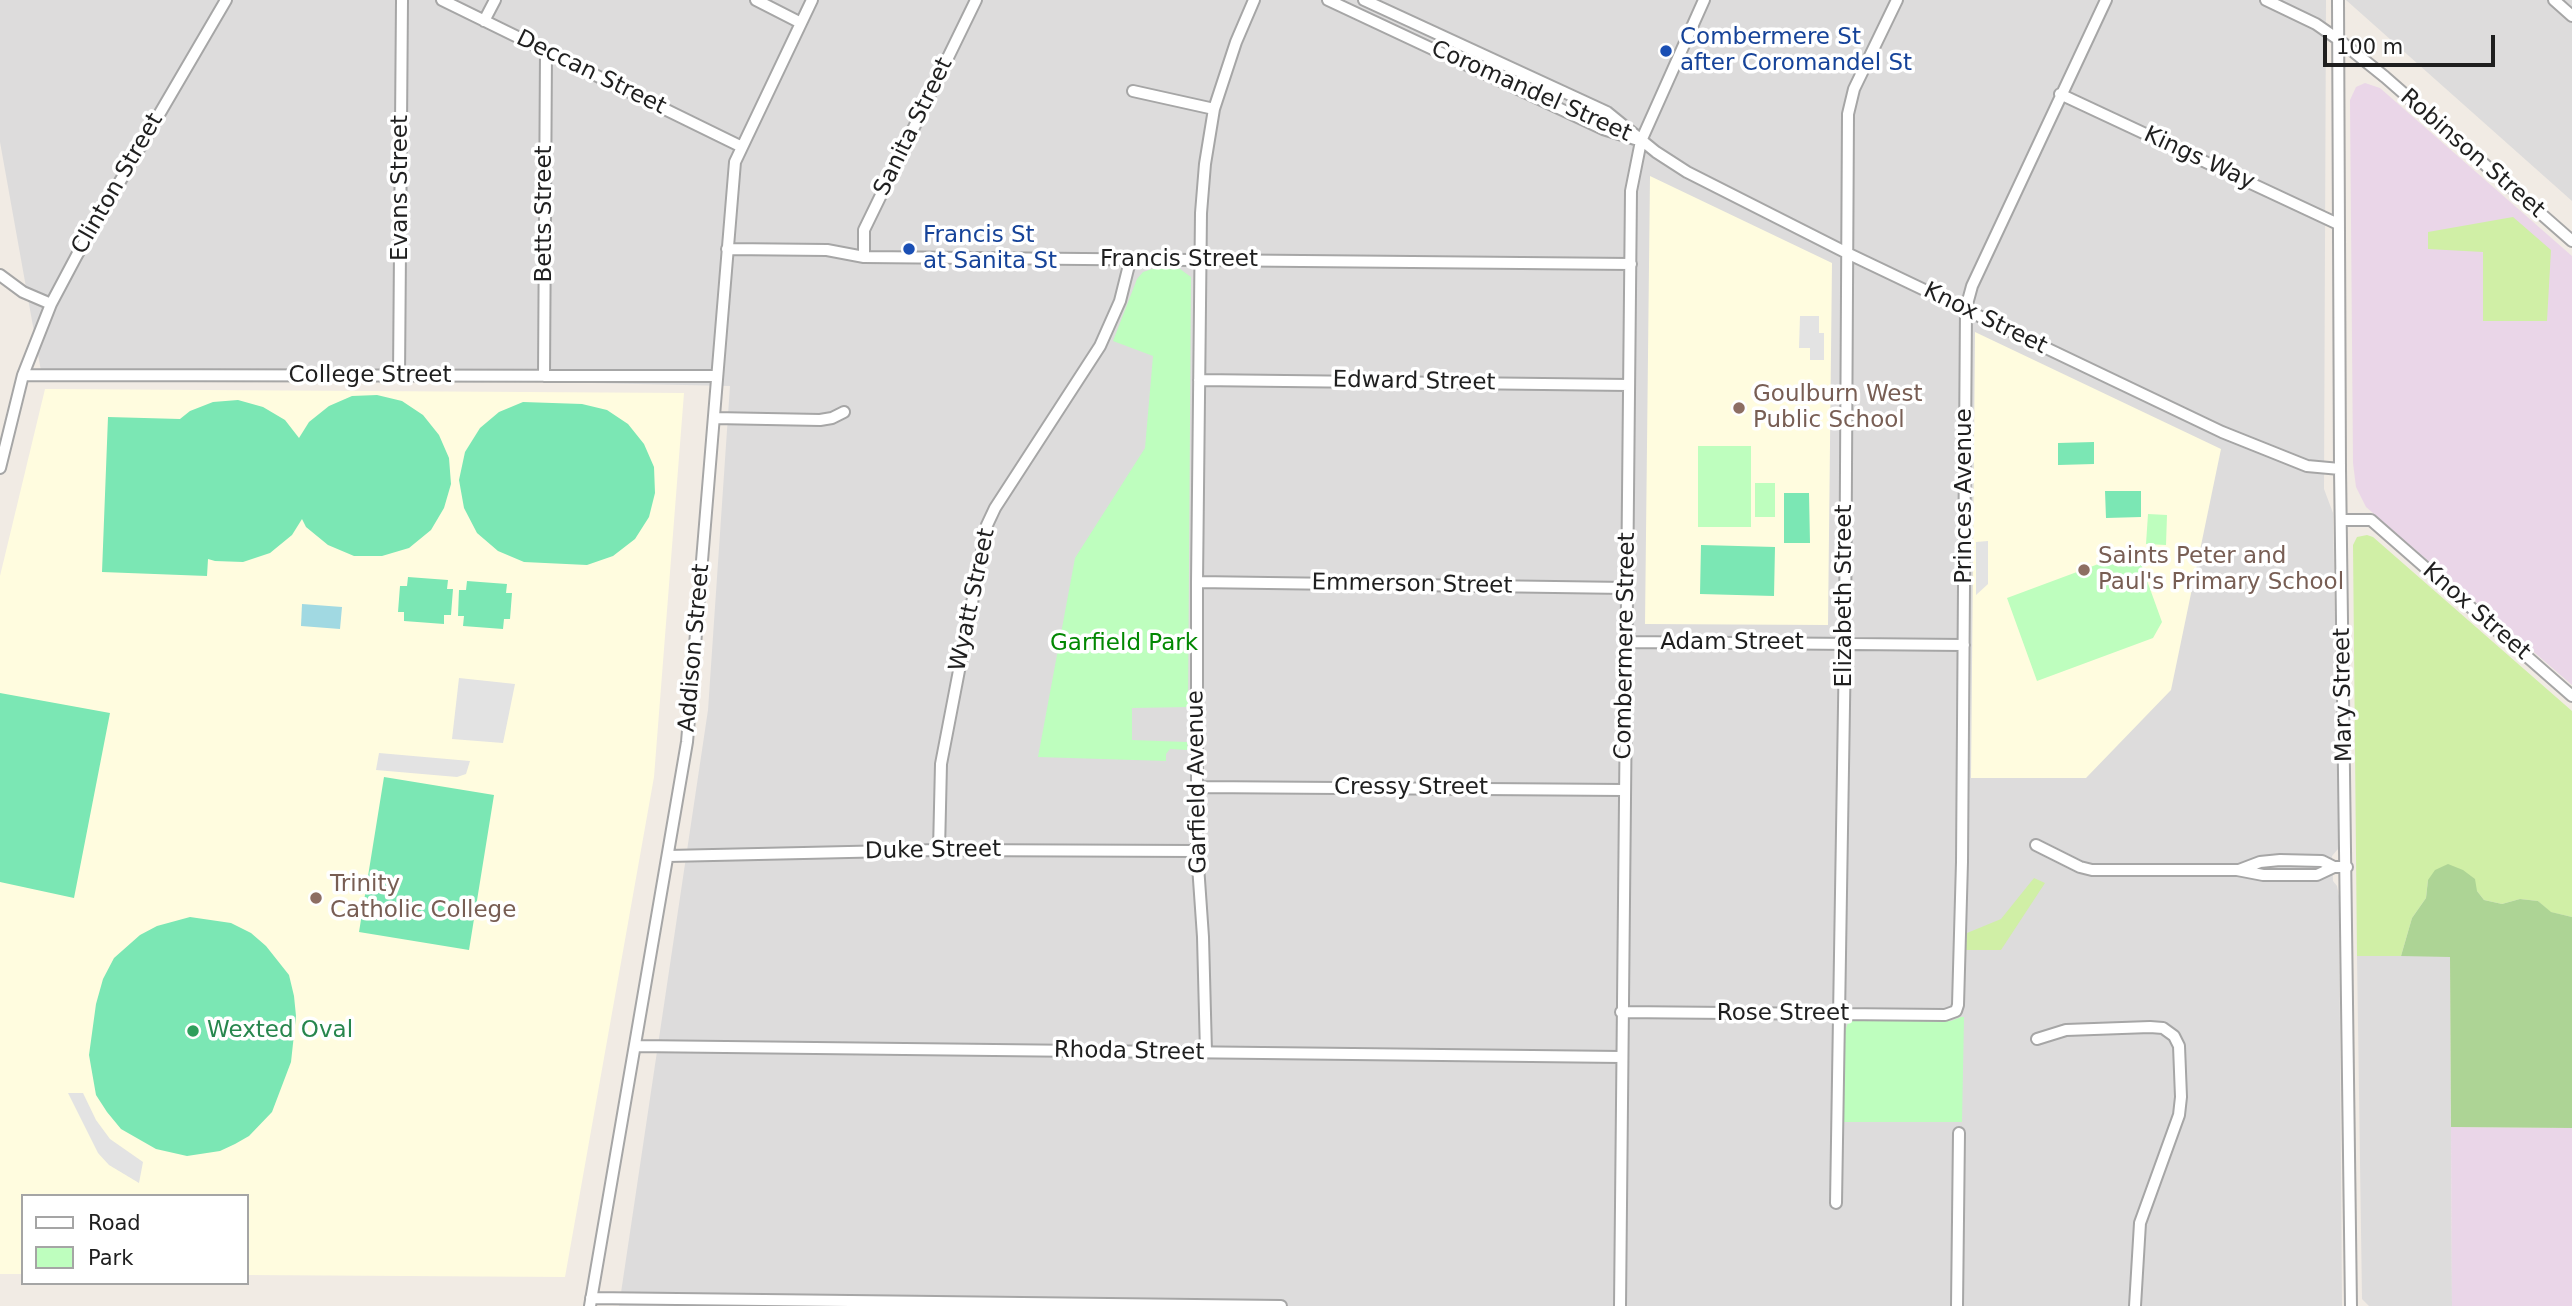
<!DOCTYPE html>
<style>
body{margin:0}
#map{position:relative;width:2572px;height:1306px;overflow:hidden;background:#f1ebe4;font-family:"DejaVu Sans",sans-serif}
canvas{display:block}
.legend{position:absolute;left:21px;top:1194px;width:228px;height:91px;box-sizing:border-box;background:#fff;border:2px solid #a5a5a5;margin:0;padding:9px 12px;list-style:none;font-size:21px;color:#1f1f1f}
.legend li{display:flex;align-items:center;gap:14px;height:35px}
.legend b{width:35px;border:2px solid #a5a5a5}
.scale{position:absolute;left:2323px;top:35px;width:172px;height:32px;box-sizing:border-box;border:4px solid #1f1f1f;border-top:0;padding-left:9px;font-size:21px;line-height:24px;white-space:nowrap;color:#1f1f1f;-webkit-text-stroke:5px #fff;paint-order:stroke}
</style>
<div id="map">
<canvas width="2572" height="1306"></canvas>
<ul class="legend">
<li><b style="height:9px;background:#fff"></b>Road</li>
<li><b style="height:19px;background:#befebe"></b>Park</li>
</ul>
<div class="scale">100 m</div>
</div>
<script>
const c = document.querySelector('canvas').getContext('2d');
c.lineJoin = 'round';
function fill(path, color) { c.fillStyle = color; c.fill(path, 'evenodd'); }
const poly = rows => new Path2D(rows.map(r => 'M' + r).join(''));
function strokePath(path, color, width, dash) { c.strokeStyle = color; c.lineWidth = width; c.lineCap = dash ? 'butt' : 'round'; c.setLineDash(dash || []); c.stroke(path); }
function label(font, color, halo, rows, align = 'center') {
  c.font = font + ' "DejaVu Sans",sans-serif'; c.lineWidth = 7; c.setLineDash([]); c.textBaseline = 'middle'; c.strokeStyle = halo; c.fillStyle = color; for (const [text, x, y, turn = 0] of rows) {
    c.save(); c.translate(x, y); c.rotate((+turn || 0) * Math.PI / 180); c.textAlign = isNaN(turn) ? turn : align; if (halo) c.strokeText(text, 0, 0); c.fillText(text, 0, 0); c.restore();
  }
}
fill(poly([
 [0,0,2326,0,2324,489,2333,513,2339,842,2338,849,2332,856,2333,881,2337,886,2339,896,2342,1306,619,1306,708,710,730,386,41,371,0,142],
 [2346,0,2572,0,2572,201],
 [2357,956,2450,956,2452,1306,2369,1306,2362,1299]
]), '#dddcdc');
fill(poly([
 [2365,83,2380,88,2572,256,2572,685,2366,507,2356,487,2353,463,2350,100,2356,87],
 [2451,1127,2572,1128,2572,1306,2452,1306]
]), '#ead6e8');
fill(poly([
 [1650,176,1832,263,1828,625,1645,624],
 [1975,332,2221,449,2171,690,2086,778,1971,778],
 [45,389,684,393,654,777,565,1277,247,1275,247,1196,23,1196,23,1274,0,1274,0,576]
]), '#fffcdf');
fill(poly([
 [2513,217,2551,250,2547,321,2483,321,2483,252,2428,249,2428,232],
 [2367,535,2373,537,2572,711,2572,917,2550,912,2538,901,2520,899,2502,904,2484,900,2477,891,2428,880,2426,898,2412,918,2401,956,2357,956,2353,545,2357,537],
 [2034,878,2045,883,2001,950,1965,950,1967,933,2001,919]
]), '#d0efa6');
fill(poly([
 [2448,864,2463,870,2475,879,2477,891,2484,900,2502,904,2520,899,2538,901,2551,912,2572,917,2572,1128,2451,1127,2450,957,2401,956,2412,918,2426,898,2428,880,2435,870]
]), '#add495');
fill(poly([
 [1152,269,1180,269,1191,277,1188,707,1132,708,1132,740,1187,742,1188,750,1170,749,1166,754,1166,761,1038,757,1075,558,1145,448,1153,356,1113,341,1137,279,1143,272],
 [1698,446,1751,446,1751,527,1698,527],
 [1755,483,1775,483,1775,517,1755,517],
 [2148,514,2167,515,2166,545,2146,544],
 [2136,550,2162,622,2153,638,2037,681,2007,598],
 [1961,1017,1964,1017,1962,1122,1843,1122,1844,1034,1848,1023,1855,1019,1951,1021]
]), '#befebe');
fill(poly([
 [377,395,402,401,423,415,439,435,449,458,451,484,444,508,431,530,409,548,382,556,354,556,328,545,306,527,302,519,292,535,270,553,243,562,215,561,208,559,207,576,102,572,108,417,180,419,190,411,213,402,238,400,263,407,285,420,299,438,309,422,329,406,352,396],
 [523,402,582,404,607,410,628,424,644,444,654,467,655,493,649,517,635,539,613,556,587,565,524,562,498,551,477,533,464,508,459,480,465,452,480,428,499,412],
 [2094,442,2094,464,2058,465,2058,443],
 [2105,491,2141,491,2141,517,2106,518],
 [1784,493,1809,493,1810,543,1784,543],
 [1701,545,1775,547,1774,596,1700,594],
 [408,577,448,580,447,589,453,589,451,615,444,615,444,624,404,621,404,612,398,612,400,586,407,586],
 [467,581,507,584,506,593,512,593,510,619,504,619,503,629,463,626,464,616,458,616,459,590,466,590],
 [0,693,110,713,74,898,0,882],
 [384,777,494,795,469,950,359,932],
 [190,917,231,923,251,933,266,946,289,975,294,996,296,1016,291,1062,272,1112,249,1136,235,1144,220,1151,187,1156,156,1149,121,1129,107,1112,96,1095,89,1055,96,1004,103,979,114,958,140,935,157,926]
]), '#7be7b4');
fill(poly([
 [1800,316,1819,316,1819,333,1824,333,1824,360,1810,360,1810,348,1799,348],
 [1988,541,1988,584,1976,595,1976,542],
 [459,678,515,684,503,743,452,739],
 [379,753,470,761,466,774,457,777,376,770],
 [68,1093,83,1093,96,1120,110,1139,143,1162,139,1183,109,1165,98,1153]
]), '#e3e3e3');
fill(poly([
 [302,604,342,607,340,629,301,626]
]), '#a1d9e2');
const minor = poly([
 [442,0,740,146],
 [756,0,801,23],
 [1328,0,1603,129,1635,139],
 [1364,0,1607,112,1656,152,1687,172,1847,253,2222,432,2307,466,2340,469],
 [2266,0,2316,24,2339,40,2385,77,2572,241],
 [2338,0,2340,469,2351,1306],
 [2554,0,2572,16],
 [484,21,495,0],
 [1133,91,1214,109],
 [2060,94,2338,224],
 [727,249,827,250,864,257,1631,264],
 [864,257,864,230,976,0],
 [0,275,23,292,51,304],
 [23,375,717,376],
 [399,376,402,0],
 [544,376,546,51],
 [1199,380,1629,385],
 [714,418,820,420,832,418,844,412],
 [0,468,23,375,51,304,77,255,226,0],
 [2342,520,2371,520,2572,696],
 [1197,582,1626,588],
 [1626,642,1964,645],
 [1197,787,1624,790],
 [2036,845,2080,867,2092,870,2237,870,2263,875,2317,875,2334,867,2347,867],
 [939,850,941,764,987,525,995,508,1100,346,1120,301,1130,261],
 [668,856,939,850,1197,851],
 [2239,870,2260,862,2280,860,2322,861,2334,867],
 [1621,1012,1945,1015,1956,1011,1958,1005,1962,862,1966,308,1972,286,2106,0],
 [2037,1039,2066,1030,2150,1027,2163,1028,2174,1036,2179,1046,2181,1097,2179,1115,2140,1223,2135,1306],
 [636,1046,1621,1057],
 [1206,1052,1203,937,1197,851,1197,582,1201,213,1205,164,1214,109,1236,42,1254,0],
 [1836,1203,1845,644,1848,114,1854,89,1897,0],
 [591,1298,1281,1306],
 [590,1306,687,742,735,162,812,0],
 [1620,1306,1631,191,1641,141,1704,0],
 [1957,1306,1959,1133]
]);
strokePath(minor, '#a6a6a6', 14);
strokePath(minor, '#fff', 10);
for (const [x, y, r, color] of [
 [1666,51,7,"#1a4fb4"],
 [909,249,7,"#1a4fb4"],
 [1739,408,7,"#8d6e63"],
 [2084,570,7,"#8d6e63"],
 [316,898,7,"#8d6e63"],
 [193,1031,7,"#2e9e5b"]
]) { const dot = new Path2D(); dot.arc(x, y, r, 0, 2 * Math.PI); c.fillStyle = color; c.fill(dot); strokePath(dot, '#fff', 2.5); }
label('23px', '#164399', '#fff', [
 ["Combermere St",1680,38],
 ["after Coromandel St",1680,64],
 ["Francis St",923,236],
 ["at Sanita St",923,262]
], 'left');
label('23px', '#1f1f1f', '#fff', [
 ["Deccan Street",591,73,26],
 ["Coromandel Street",1531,92,24],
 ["Sanita Street",914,127,-64],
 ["Robinson Street",2472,154,41],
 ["Kings Way",2199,159,25],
 ["Clinton Street",118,184,-60],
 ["Evans Street",401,188,-90],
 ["Betts Street",545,214,-90],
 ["Francis Street",1179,260],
 ["Knox Street",1985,319,26],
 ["College Street",370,376],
 ["Edward Street",1414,382,1],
 ["Princes Avenue",1965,496,-90],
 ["Emmerson Street",1412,585,1],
 ["Elizabeth Street",1845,596,-90],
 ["Wyatt Street",973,600,-78],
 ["Knox Street",2476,612,41],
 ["Adam Street",1732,643],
 ["Combermere Street",1626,646,-89],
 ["Addison Street",695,648,-85],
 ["Mary Street",2344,695,-91],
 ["Garfield Avenue",1198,782,-91],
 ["Cressy Street",1411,788],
 ["Duke Street",933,851,-1],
 ["Rose Street",1783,1014],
 ["Rhoda Street",1129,1052,1]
]);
label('23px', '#785e54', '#fff', [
 ["Goulburn West",1753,395],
 ["Public School",1753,421],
 ["Saints Peter and",2098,557],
 ["Paul's Primary School",2098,583],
 ["Trinity",330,885],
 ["Catholic College",330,911]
], 'left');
label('23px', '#028802', '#fff', [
 ["Garfield Park",1124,644]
]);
label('23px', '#27864d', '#fff', [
 ["Wexted Oval",207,1031]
], 'left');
</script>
